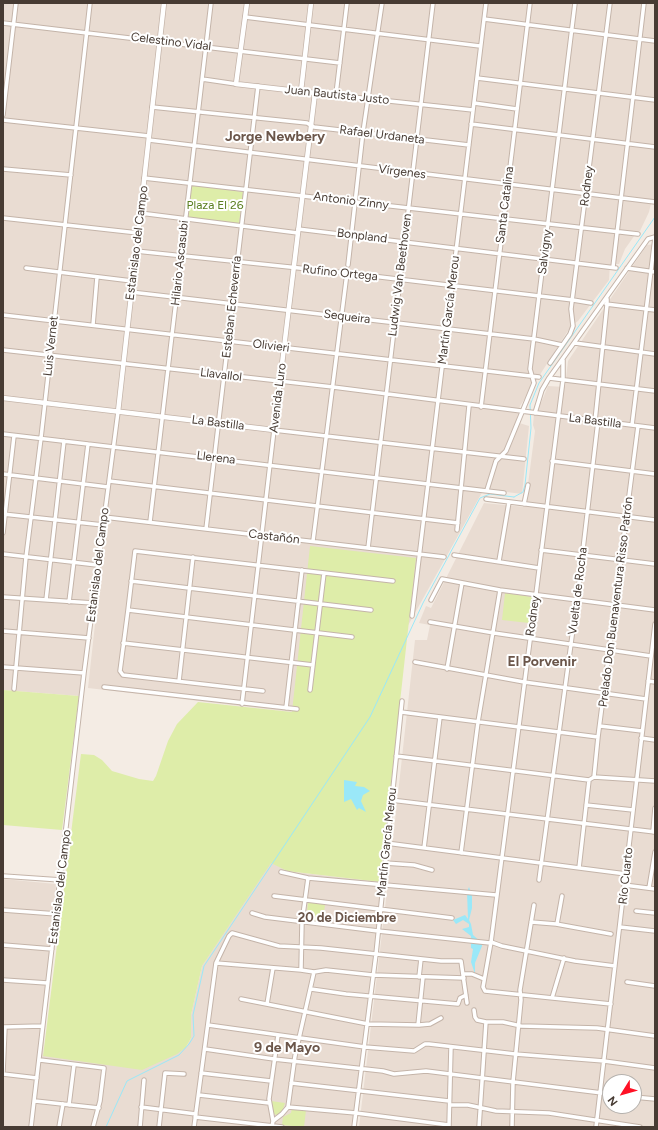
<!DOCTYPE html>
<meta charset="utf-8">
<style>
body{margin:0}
#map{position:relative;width:658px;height:1130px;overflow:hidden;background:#f4ece4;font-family:Figtree,sans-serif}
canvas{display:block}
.frame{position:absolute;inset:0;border:4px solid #473b33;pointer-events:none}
.north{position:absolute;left:602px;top:1074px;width:40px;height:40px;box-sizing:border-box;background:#fff;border:1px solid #b5b1ad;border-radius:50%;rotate:233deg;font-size:11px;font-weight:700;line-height:16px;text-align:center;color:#473b33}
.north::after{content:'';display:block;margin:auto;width:14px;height:18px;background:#ff1125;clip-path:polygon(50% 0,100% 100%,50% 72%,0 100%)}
</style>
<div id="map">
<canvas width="658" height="1130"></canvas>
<div class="frame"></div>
<div class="north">N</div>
</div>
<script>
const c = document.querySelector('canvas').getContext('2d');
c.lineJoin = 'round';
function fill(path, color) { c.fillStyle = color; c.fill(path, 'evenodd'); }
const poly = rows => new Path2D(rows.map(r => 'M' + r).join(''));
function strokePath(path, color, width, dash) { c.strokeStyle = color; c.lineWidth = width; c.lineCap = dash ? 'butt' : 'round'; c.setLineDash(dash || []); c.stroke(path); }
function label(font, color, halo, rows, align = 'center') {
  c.font = font + ' Figtree,sans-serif'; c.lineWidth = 4; c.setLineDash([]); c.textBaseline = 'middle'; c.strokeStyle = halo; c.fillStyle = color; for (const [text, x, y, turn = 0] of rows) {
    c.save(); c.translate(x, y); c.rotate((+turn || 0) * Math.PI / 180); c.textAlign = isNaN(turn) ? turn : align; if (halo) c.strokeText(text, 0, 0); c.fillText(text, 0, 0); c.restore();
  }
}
fill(poly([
 [3,3,161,3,147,172,166,3,655,3,655,199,652,199,649,212,640,231,637,232,625,249,619,264,610,264,609,280,578,321,571,326,520,406,516,422,529,426,522,494,484,489,391,656,292,712,88,688,106,524,79,696,3,690],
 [655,244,655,1127,359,1127,391,857,415,640,427,640,430,625,419,623,426,606,431,608,484,503,525,507,535,431,533,425,535,404,541,403,548,386,565,387,568,361,647,245],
 [610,1082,634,1082,634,1106,610,1106],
 [271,862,287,871,380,882,384,887,355,1127,3,1127,3,879,56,884,43,1056,186,1047,191,1038,191,1015,202,966]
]), '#e9dcd2');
fill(poly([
 [192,185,243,192,239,224,188,218],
 [310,546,416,558,380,882,287,871,271,863,202,966,191,1015,191,1038,186,1047,177,1054,142,1070,43,1056,81,754,94,755,102,760,112,771,139,779,153,781,156,776,168,741,177,724,198,702,292,712],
 [505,593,532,597,529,623,502,620],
 [3,690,79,696,62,830,3,825],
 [308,902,325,904,323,923,306,921],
 [271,1101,285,1103,282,1112,276,1115,273,1113],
 [292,1108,306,1110,304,1127,282,1125,283,1117,291,1113]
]), '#deeda9');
fill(poly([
 [344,780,357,782,355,786,364,787,370,791,363,795,361,801,366,812,359,808,357,810,351,799,344,802],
 [469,887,472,896,472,908,469,920,471,924,473,935,482,943,482,946,475,963,475,974,471,962,473,949,471,948,471,936,462,929,469,927,469,924,463,920,456,924,453,920,465,915,468,919,467,892]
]), '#9ae8f8');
strokePath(poly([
 [514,497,523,492,525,485,531,428,530,405,539,383,655,217],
 [106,1127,127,1081,179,1055,189,1044,194,1036,193,1015,204,966,370,717,423,603,480,498,490,494,514,497]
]), '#9ae8f8', 1);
const minor = poly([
 [245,17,480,46],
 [484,19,655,41],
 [3,23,340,63],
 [477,78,655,100],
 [202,79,236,84],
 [315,93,473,110],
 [336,94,347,3],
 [474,103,517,109],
 [152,107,307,123,314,127,469,145],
 [3,115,16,3],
 [3,120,149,136],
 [471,124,655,147],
 [149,140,655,202],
 [3,169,71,175],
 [144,178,638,234],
 [140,213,298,233],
 [3,218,138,233],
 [298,229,616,268],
 [136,251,347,273,573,300,591,303],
 [348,265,363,132,382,3],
 [613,267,644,3],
 [26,268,132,281],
 [627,268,655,272],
 [131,292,534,339,562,345],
 [606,304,655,310],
 [3,315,539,377],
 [93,325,97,277],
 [575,343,655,354],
 [3,350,333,387,655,428],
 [563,360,563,380,536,594,491,942,483,987,485,991,611,1004],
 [550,363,570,334,573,326,571,309,610,3],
 [549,378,655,391],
 [481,407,530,3],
 [535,413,542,390,549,378,648,239,655,237],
 [595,421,607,305,607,299],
 [632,425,655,238],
 [3,434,504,493],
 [552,461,655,474],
 [3,474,108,487],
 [109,481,458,523],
 [487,490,496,461,506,451,534,383,530,369,575,3],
 [486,499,655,520],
 [524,504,528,485],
 [3,514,103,525],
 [104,517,444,557],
 [150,522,211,3],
 [206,529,258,86],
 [457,530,469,406],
 [3,533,14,436],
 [313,541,347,273],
 [368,548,433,3],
 [541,550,655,564],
 [3,554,97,565],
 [454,555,539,568],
 [499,561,509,502],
 [131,581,371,610],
 [3,597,93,603],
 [46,600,64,441],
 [431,600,442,579,500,590,655,610],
 [69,602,88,444],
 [128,610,120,671,123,675,263,691],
 [412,616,486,3],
 [430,622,494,633,651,656],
 [3,631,89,638],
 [352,637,128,610,135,551,393,581],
 [123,643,313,665],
 [415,662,524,682,646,699],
 [3,667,84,673],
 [447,669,462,583],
 [179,681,193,557],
 [648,681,655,682],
 [104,687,297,709],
 [14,689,26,557,41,438,90,3],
 [310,690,324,573],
 [242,704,274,430,524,459],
 [286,708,302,570],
 [401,712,598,737],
 [600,726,642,731],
 [641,738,655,740],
 [396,756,589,780,594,777,655,781],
 [594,777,598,737,638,426],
 [391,800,655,832],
 [586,805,633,810],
 [653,832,655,808],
 [386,843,626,874],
 [424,848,440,717],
 [461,853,478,722,500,590],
 [385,863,414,865,432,870],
 [579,868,589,780],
 [281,872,308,878,496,895],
 [3,876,61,880],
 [539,880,578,592,598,421],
 [624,885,655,889],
 [649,888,655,852],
 [274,896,452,918],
 [3,910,57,914],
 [636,911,655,913],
 [252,913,265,917,378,931,490,943],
 [531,922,556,924,611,934],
 [557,924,562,896],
 [620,927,655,931],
 [491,942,502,946,575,961,615,966],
 [3,945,52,949],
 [216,963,301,970,314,972,295,1056,288,1107,282,1114,273,1121],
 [301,970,302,922,308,878],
 [314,972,326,970,373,975,464,978],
 [463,974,472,974,484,979],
 [419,977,421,959],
 [3,980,47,983],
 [627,982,655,986],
 [311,989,346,994,458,1004,460,998,466,995],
 [552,998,564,958],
 [241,999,368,1024,419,1025,430,1024,441,1018],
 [267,1004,273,968],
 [474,1010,475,1017,477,1020,486,1022,503,1022,521,1026,597,1028,655,1036],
 [208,1025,365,1047,414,1051,425,1044,429,1044,515,1054,604,1061,655,1068],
 [418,1025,423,977],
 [4,1027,42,1026],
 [205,1049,274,1059,383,1071,394,1074,426,1071,610,1094],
 [40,1060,104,1068,100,1101,93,1127],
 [3,1072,5,1027],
 [201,1073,271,1081],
 [3,1074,37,1078],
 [291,1083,449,1101],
 [199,1095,269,1103],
 [634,1097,655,1099],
 [35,1101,99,1108],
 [69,1105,74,1065],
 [450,1105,468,1105,496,1111,549,1113,640,1127],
 [141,1107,196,1114],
 [288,1107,356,1113,449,1125],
 [195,1117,282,1127],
 [449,1126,451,1047],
 [31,1127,84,673,118,412],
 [59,1127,63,1104],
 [140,1127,144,1080],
 [159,1127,165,1073,184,1074],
 [194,1127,216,963,229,936,232,933,279,946,321,948,441,961,461,961,467,1003],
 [272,1127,273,1121,269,1099,278,1035],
 [354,1127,376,954,402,701],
 [479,1127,486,1022],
 [512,1127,513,1082,521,1000,520,990,534,905],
 [596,1127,655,624]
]);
const tertiary = poly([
 [301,91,311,3],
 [3,398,274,430,315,93,236,84,247,3],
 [118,412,164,3]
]);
strokePath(minor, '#c4b4a9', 5.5);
strokePath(tertiary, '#c4b4a9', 6);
strokePath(minor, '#fff', 3.5);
strokePath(tertiary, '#fff', 4.5);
label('12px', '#473b33', '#fff', [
 ["Celestino Vidal",171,42,7],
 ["Juan Bautista Justo",337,95,6],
 ["Rafael Urdaneta",382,135,7],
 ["Vírgenes",402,172,7],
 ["Rodney",587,186,-83],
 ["Antonio Zinny",351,201,7],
 ["Santa Catalina",505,205,-83],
 ["Bonpland",362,236,7],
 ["Estanislao del Campo",137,243,-83],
 ["Salvigny",545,252,-83],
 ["Hilario Ascasubi",180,263,-84],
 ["Rufino Ortega",340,273,6],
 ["Ludwig Van Beethoven",400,275,-83],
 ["Esteban Echeverría",232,307,-84],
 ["Martín García Merou",449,310,-83],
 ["Sequeira",347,317,7],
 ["Luis Vernet",51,346,-84],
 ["Olivieri",271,346,7],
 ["Llavallol",221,375,7],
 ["Avenida Luro",278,398,-83],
 ["La Bastilla",595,421,7],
 ["La Bastilla",218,423,7],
 ["Llerena",216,458,7],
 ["Castañón",274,537,7],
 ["Estanislao del Campo",98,565,-83],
 ["Vuelta de Rocha",578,591,-83],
 ["Prelado Don Buenaventura Risso Patrón",616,602,-83],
 ["Rodney",533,616,-82],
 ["Martín García Merou",387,842,-84],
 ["Río Cuarto",626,876,-84],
 ["Estanislao del Campo",60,887,-83]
]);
label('12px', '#5b7f20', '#fff', [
 ["Plaza El 26",215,205]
]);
label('bold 13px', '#6b564a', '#fff', [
 ["20 de Diciembre",347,918]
]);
label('bold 14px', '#6b564a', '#fff', [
 ["Jorge Newbery",275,137],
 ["El Porvenir",542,662],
 ["9 de Mayo",287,1048]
]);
</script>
